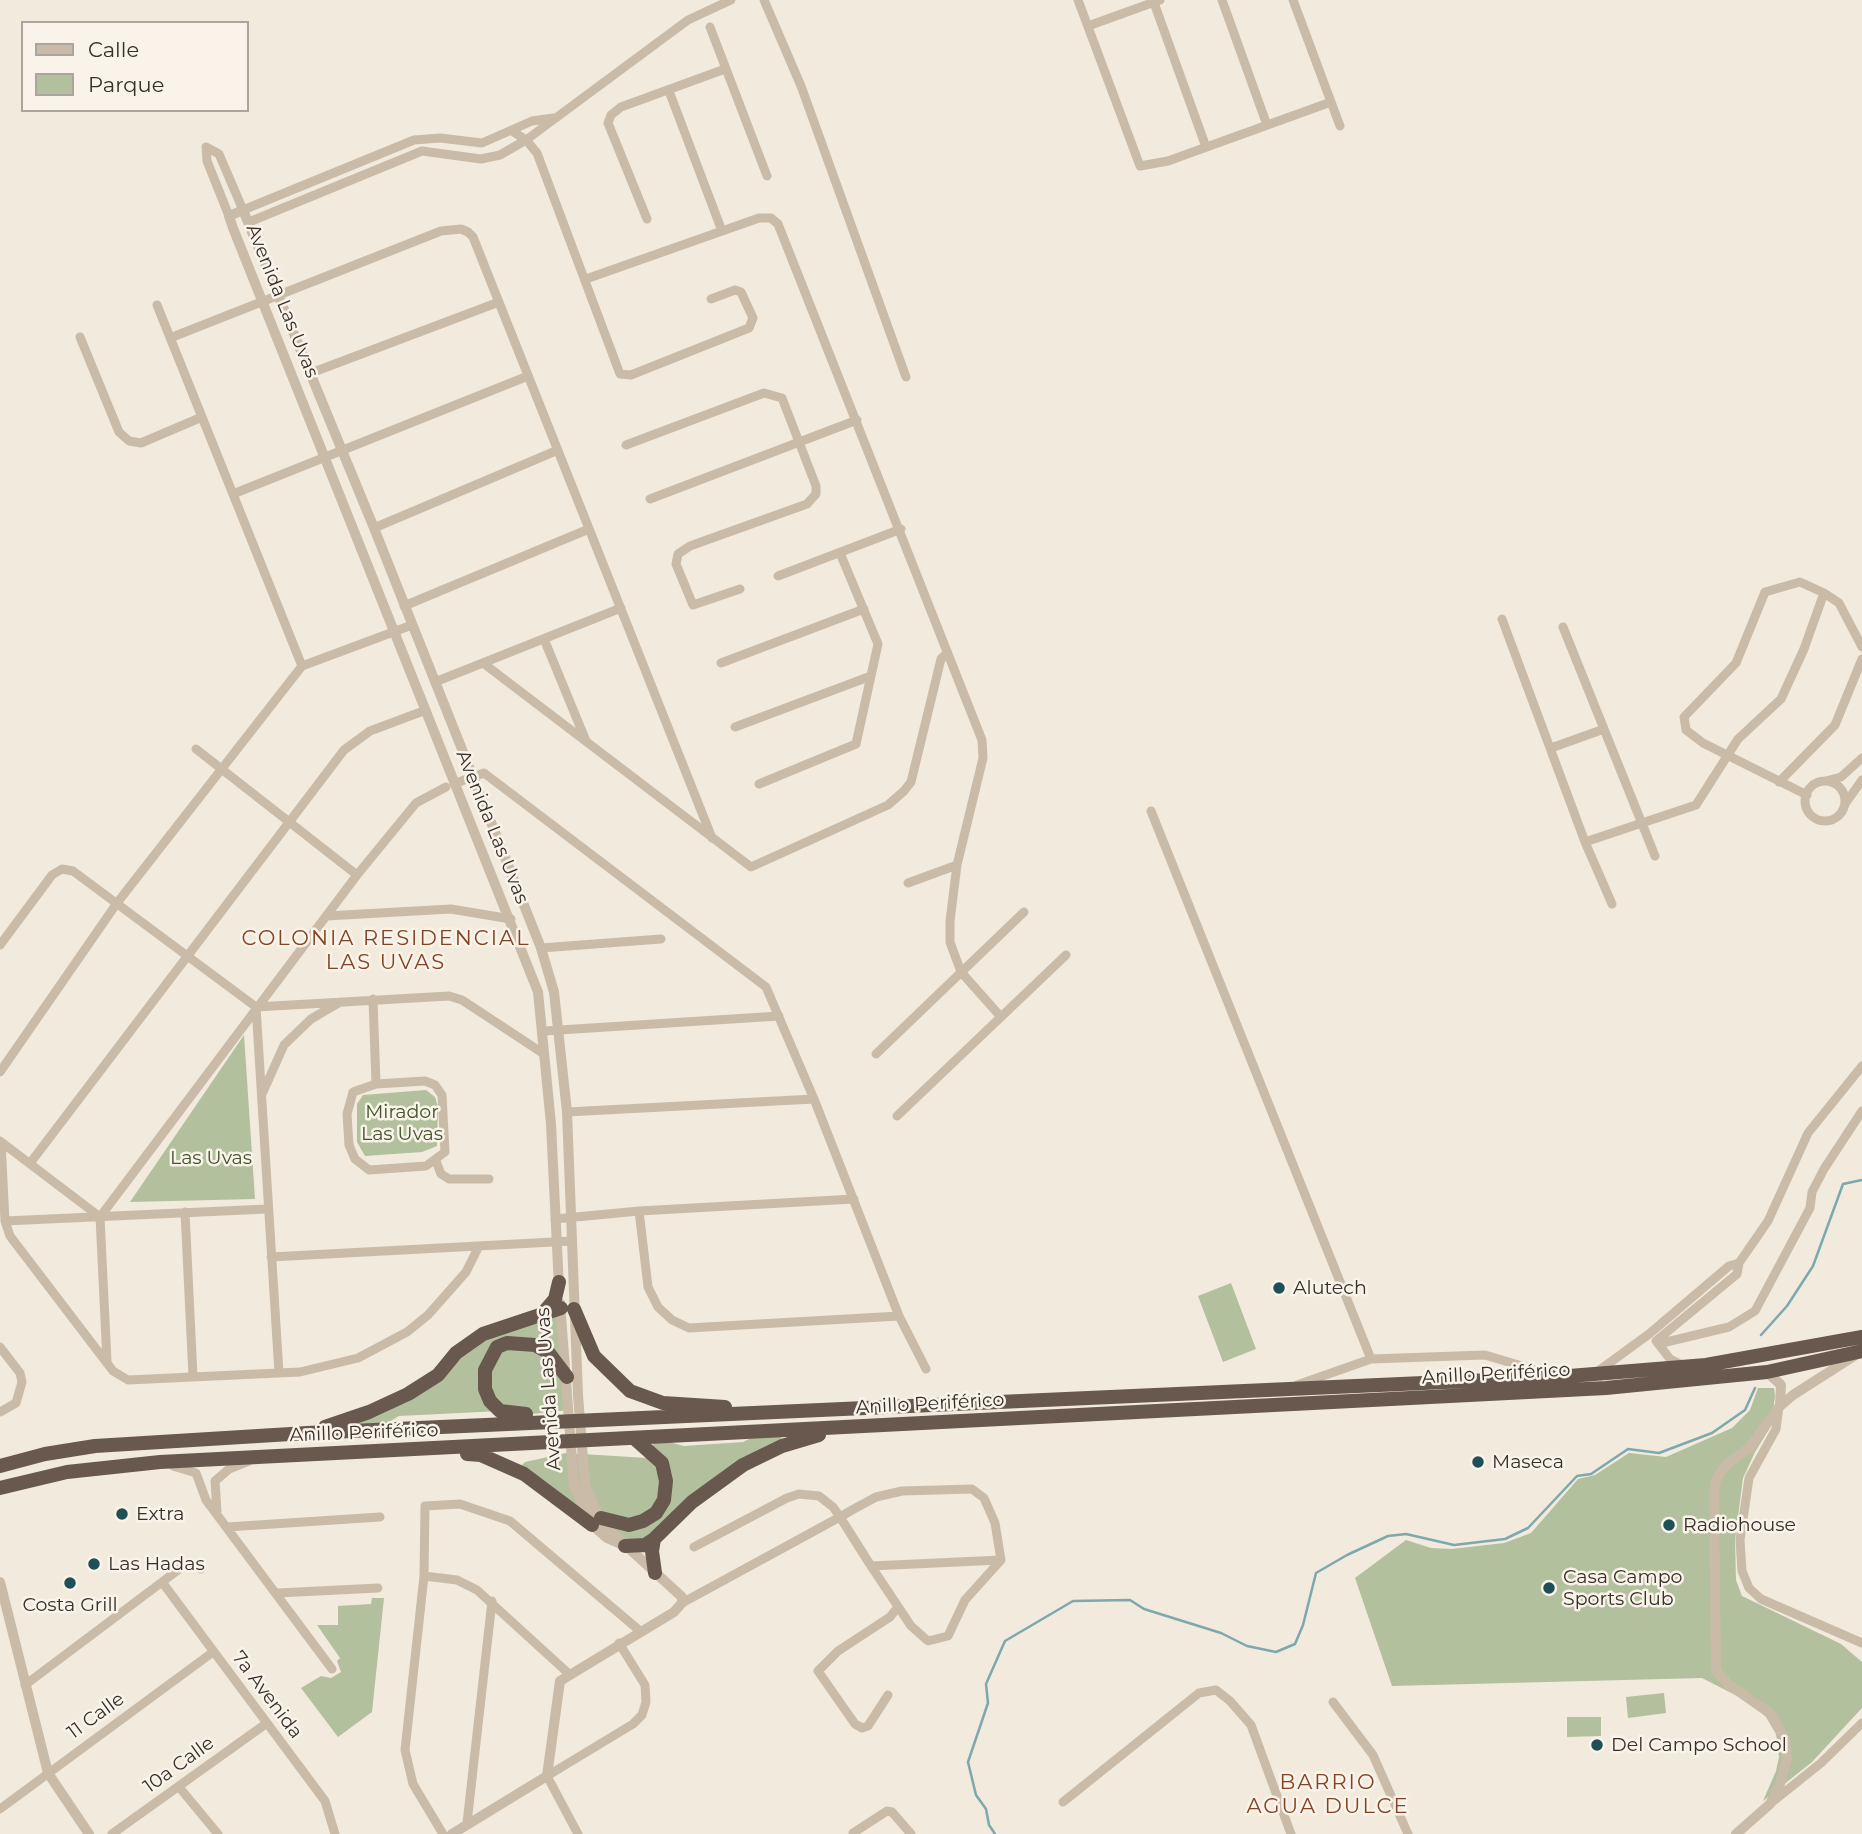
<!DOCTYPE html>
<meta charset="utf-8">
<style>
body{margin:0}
#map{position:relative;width:1862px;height:1834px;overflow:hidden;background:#f2eadd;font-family:Montserrat,sans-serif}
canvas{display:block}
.legend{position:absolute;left:21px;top:21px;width:228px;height:91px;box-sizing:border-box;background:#f9f3ea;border:2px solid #aba59d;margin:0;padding:9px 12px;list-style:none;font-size:21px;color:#372f29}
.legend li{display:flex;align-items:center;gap:14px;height:35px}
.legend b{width:35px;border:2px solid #aba59d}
</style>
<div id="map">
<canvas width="1862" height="1834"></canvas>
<ul class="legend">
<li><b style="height:9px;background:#cabba9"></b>Calle</li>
<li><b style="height:19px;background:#b2c09d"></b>Parque</li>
</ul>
</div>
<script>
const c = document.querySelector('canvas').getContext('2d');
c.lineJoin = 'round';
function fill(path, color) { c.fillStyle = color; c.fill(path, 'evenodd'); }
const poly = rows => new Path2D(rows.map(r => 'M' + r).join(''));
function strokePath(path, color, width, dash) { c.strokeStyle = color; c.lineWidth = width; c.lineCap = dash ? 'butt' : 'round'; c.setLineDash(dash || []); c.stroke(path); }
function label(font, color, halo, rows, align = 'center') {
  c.font = font + ' Montserrat,sans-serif'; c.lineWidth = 5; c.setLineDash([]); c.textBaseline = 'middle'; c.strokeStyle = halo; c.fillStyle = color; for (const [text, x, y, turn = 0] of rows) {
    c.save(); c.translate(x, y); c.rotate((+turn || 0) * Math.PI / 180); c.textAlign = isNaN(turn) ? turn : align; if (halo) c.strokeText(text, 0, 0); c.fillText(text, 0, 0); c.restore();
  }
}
fill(poly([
 [244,1035,255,1199,130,1202],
 [426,1090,435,1097,438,1107,437,1146,422,1152,365,1156,357,1142,357,1104,363,1095],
 [1231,1283,1256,1349,1223,1362,1198,1296],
 [561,1308,569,1410,532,1414,500,1411,399,1416,375,1430,351,1431,351,1418,389,1404,456,1353],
 [1758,1388,1774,1388,1775,1396,1771,1426,1755,1452,1743,1478,1735,1540,1736,1580,1742,1596,1841,1644,1862,1662,1862,1708,1812,1762,1763,1801,1776,1771,1779,1757,1776,1734,1766,1717,1749,1702,1702,1678,1392,1686,1355,1578,1406,1540,1431,1548,1452,1549,1504,1543,1531,1533,1578,1479,1595,1475,1629,1453,1666,1457,1732,1428,1750,1410],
 [781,1432,782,1446,635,1547,517,1470,525,1462,566,1453,647,1458,652,1452,654,1438,684,1446,743,1442,761,1433],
 [372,1598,384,1598,372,1712,338,1737,301,1688,321,1676,331,1678,341,1672,337,1661,340,1658,317,1625,338,1625,338,1606,371,1604],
 [1664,1693,1666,1713,1628,1718,1626,1697],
 [1567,1717,1601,1717,1601,1736,1567,1737]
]), '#b2c09d');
strokePath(poly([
 [1761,1335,1787,1306,1813,1266,1843,1184,1862,1180],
 [995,1834,989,1825,986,1809,976,1795,968,1762,988,1703,986,1684,1005,1641,1073,1601,1130,1600,1144,1609,1221,1633,1247,1646,1276,1652,1295,1644,1303,1625,1316,1573,1347,1555,1388,1536,1406,1534,1454,1545,1505,1539,1528,1528,1577,1476,1591,1474,1628,1449,1659,1453,1712,1433,1745,1410,1755,1388]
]), '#7da8ae', 2.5);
strokePath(poly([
 [764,0,801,86,906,377],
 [1078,0,1140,166,1168,161,1331,102],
 [1153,0,1206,147],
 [1222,0,1267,125],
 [1293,0,1340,126],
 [1088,26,1160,0],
 [710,27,767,176],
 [669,91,722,231],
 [512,131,526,140,537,153,620,374,631,375,749,328,753,318,741,292,735,290,711,299],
 [206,147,219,154,243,210,414,140,440,138,482,143,532,121,553,118],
 [206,147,207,161,229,216],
 [647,219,608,123,611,115,621,107,725,69],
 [249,222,422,151,481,159,500,155,526,140,688,20,731,0],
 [586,279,759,218,771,218,778,224,982,740,983,758,957,865,950,921,950,942,961,972,1001,1017],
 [157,305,302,666],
 [80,337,119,432,129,441,141,443,202,417],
 [170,338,441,231,461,229,468,232,473,237,712,838],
 [311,373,499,302],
 [626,445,764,393,782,398,816,486,816,494,807,504,690,546,678,554,676,564,693,605,740,589],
 [233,494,528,376],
 [650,499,857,420],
 [374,528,558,450],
 [778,576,901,529],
 [404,606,589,529],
 [1502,619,1585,842,1612,904],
 [1563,627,1655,856],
 [544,639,586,741],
 [483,663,751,867,888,805,904,791,911,782,941,659,947,653],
 [721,663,864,609],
 [435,682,621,608],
 [735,727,871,676],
 [1551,748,1604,729],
 [196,749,357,875],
 [1826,781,1841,777,1862,758],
 '1805 801a20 20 0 1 1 40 0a20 20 0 1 1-40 0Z',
 [1779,782,1835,725,1862,659],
 [456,783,484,773,766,987,814,1099,899,1316,926,1369],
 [759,784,856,744,878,644,840,553],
 [1807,795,1703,743,1686,730,1684,717,1736,663,1765,592,1800,582,1824,593,1839,603,1862,647],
 [1845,804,1862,780],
 [1151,811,1371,1359],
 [1585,842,1696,805,1738,739,1781,699,1804,649,1824,593],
 [908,883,957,865],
 [326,916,451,909,511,919],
 [0,945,52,875,62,869,73,871,256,1007,449,996,462,1000,544,1054],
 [541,948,661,939],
 [373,999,376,1084],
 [256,1007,279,1373],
 [544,1031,779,1016],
 [876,1054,1024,912],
 [0,1072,117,903,302,666,412,625],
 [425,1081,435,1085,442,1095,445,1152,426,1166,369,1170,355,1159,349,1145,347,1114,353,1092,376,1084,425,1081],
 [263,1092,284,1045,311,1019,340,1002],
 [567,1112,814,1099],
 [897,1116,1066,955],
 [0,1141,100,1217],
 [1,1142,5,1221,10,1236,113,1371,128,1380,300,1372,358,1358,407,1332,428,1315,466,1272,479,1246],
 [436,1161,441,1174,449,1179,489,1179],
 [31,1162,344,750,370,731,426,710],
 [639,1211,648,1287,658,1307,672,1320,689,1328,899,1316],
 [185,1212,193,1376],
 [555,1219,639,1211,854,1199],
 [5,1221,267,1209],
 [271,1257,572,1241],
 [1656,1341,1737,1274,1739,1263,1768,1221,1808,1133,1862,1066],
 [1657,1342,1670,1359,1682,1365],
 [1658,1344,1729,1327,1755,1311,1810,1208,1812,1192,1824,1169,1862,1111],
 [0,1347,20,1373,22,1382,16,1403,0,1412],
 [107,1361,100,1217,357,875,416,803,446,787],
 [1597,1372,1649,1334,1729,1266,1739,1263],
 [1297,1385,1371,1359,1485,1355,1549,1374],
 [1779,1407,1776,1429,1749,1478,1740,1540,1742,1571,1749,1588,1761,1599,1862,1643],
 [173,1466,196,1473,206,1500,332,1669],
 [217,1511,215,1481,229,1469,249,1461],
 [227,1527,380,1517],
 [871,1566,1001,1560],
 [424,1576,457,1580,477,1590,568,1673],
 [162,1582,325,1801,335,1834],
 [278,1593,378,1588],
 [682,1603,840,1517,852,1510,876,1497,902,1491,972,1489,984,1498,995,1523,1001,1560,965,1600,948,1636,928,1641,911,1626,871,1566,840,1517,833,1507,819,1496,799,1494,787,1498,694,1547],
 [25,1685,186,1564,194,1564,201,1569],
 [888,1695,868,1726,862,1728,855,1724,818,1671,838,1651,890,1617,898,1607],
 [1333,1702,1373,1755,1408,1834],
 [179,1787,218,1834],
 [1063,1802,1199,1693,1216,1690,1230,1701,1251,1725,1291,1834],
 [1771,1803,1821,1763,1862,1723],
 [0,1809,213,1652],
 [467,1823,492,1601],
 [853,1833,887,1811,892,1812,911,1834],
 [112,1834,267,1723],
 [443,1834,413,1784,405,1750,424,1576,425,1506,460,1504,510,1521,640,1631],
 [578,1834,547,1776,633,1724,642,1715,646,1702,645,1685,619,1643]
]), '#cabba9', 9);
strokePath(poly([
 [560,1303,574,1486,592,1525,607,1538,625,1546],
 [1767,1372,1781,1385,1780,1405],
 [0,1582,48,1773,89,1834],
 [452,1834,547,1776,560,1681,674,1612,682,1603,682,1597,609,1530,594,1507,585,1485,578,1395,567,1112,554,992,541,948,374,528,243,210,229,216,233,228,538,992,551,1124,559,1287],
 [1736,1834,1770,1804,1780,1784,1787,1758,1785,1739,1771,1714,1728,1684,1716,1671,1714,1491,1717,1477,1726,1465,1749,1448,1779,1407,1793,1395,1854,1356]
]), '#cabba9', 10);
strokePath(poly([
 [574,1309,594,1356,630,1391,663,1403,725,1407],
 [543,1313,555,1299,559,1282],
 [526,1414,500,1411,490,1401,485,1389,485,1370,497,1347,507,1343,535,1345,548,1352,567,1377],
 [325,1427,369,1412,408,1394,438,1375,456,1353,483,1334,561,1308],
 [467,1454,481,1455,524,1474,592,1525],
 [0,1466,45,1454,95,1446,307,1433,1557,1377,1706,1365,1862,1337],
 [0,1488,67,1472,160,1462,1606,1388,1767,1372,1862,1351],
 [601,1518,629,1525,643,1521,656,1513,664,1500,666,1481,662,1463,635,1439],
 [654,1539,652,1551,655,1573],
 [625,1546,645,1545,654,1539,692,1502,743,1465,782,1446,819,1435]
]), '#68584d', 14);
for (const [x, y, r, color] of [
 [1279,1288,7,"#1f4f57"],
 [1478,1462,7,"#1f4f57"],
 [122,1514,7,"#1f4f57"],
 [1669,1525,7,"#1f4f57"],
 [94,1564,7,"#1f4f57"],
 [70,1583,7,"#1f4f57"],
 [1549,1588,7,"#1f4f57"],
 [1597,1745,7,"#1f4f57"]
]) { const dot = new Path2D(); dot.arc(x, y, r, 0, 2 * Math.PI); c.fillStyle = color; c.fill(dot); strokePath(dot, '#f9f3ea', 2.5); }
label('19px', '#372f29', '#f9f3ea', [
 ["Avenida Las Uvas",282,301,68],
 ["Avenida Las Uvas",492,827,68],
 ["Anillo Periférico",1496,1374,-3],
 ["Avenida Las Uvas",549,1389,-94],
 ["Anillo Periférico",930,1404,-3],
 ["Anillo Periférico",364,1433,-2],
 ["7a Avenida",267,1695,53],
 ["11 Calle",96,1716,-36],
 ["10a Calle",179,1765,-36]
]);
label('19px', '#43552d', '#f9f3ea', [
 ["Mirador",402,1112],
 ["Las Uvas",402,1134],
 ["Las Uvas",211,1158]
]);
label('19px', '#372f29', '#f9f3ea', [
 ["Alutech",1293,1288],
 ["Maseca",1492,1462],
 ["Extra",136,1514],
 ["Radiohouse",1683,1525],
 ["Las Hadas",108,1564],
 ["Casa Campo",1563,1577],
 ["Sports Club",1563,1599],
 ["Costa Grill",70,1605,"center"],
 ["Del Campo School",1611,1745]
], 'left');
c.letterSpacing = '2px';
label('21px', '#844324', '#f9f3ea', [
 ["COLONIA RESIDENCIAL",386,939],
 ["LAS UVAS",386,963],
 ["BARRIO",1328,1783],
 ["AGUA DULCE",1328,1807]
]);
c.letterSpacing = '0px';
</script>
